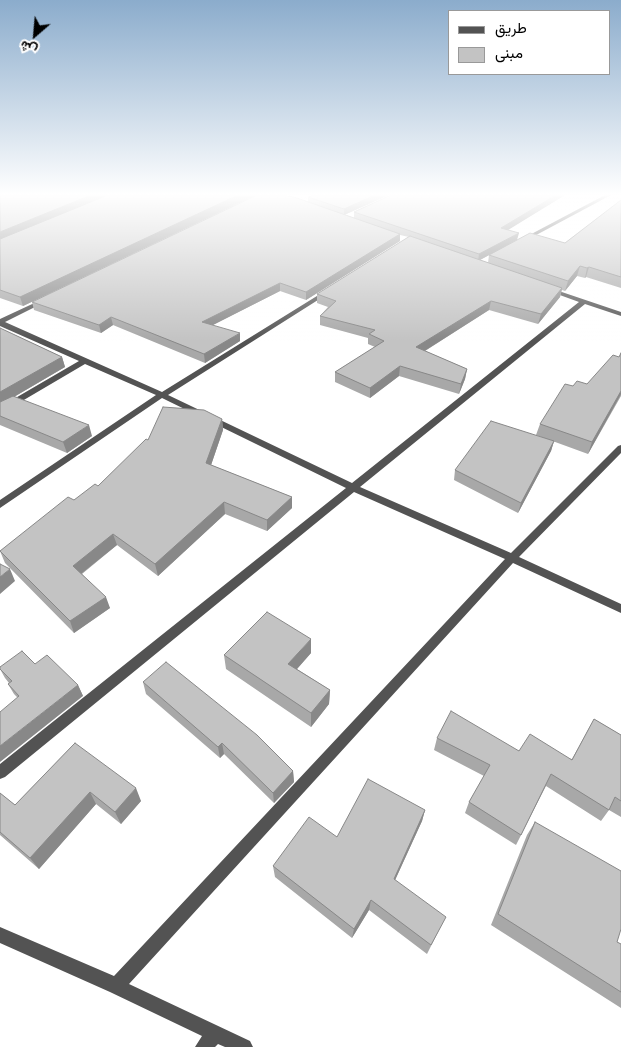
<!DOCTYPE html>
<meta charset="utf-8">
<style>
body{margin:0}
#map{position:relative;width:621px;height:1047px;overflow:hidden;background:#fff;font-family:"Asap Condensed",Vazirmatn,sans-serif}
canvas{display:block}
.legend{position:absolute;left:448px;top:10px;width:162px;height:65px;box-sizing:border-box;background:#fff;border:1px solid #999;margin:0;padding:6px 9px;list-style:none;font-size:15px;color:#000}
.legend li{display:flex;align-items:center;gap:10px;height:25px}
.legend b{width:25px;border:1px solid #999}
.north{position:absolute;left:10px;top:10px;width:50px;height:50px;-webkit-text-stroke:4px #fff;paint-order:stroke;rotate:207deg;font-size:14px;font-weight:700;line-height:20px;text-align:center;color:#000}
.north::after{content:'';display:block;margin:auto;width:18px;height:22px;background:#000;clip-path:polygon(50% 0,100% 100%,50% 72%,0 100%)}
</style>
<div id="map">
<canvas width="621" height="1047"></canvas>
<ul class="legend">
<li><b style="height:6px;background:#535353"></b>طريق</li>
<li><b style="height:14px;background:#c3c3c3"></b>مبنى</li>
</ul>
<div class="north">ش</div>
</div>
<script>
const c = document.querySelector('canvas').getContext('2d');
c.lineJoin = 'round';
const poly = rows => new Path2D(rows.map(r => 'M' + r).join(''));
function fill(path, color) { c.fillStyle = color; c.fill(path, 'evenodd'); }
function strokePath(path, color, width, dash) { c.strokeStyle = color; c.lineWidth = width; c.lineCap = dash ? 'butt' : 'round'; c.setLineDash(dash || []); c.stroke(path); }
fill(poly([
 [605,195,611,195,525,241,520,240,605,195],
 [546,288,550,288,621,312,621,316,585,304,360,487,511,553,618,446,621,445,621,453,519,557,621,604,621,613,513,563,129,984,250,1041,253,1047,225,1047,218,1044,215,1047,195,1047,202,1036,110,992,0,943,0,927,114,976,505,559,354,492,5,777,0,779,0,764,346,488,162,398,0,508,0,500,156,395,85,364,0,414,0,407,79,361,0,326,0,319,43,299,47,299,47,301,5,322,162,392,325,291,329,291,329,293,168,395,352,483,579,302,546,290,546,288]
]), '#535353');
fill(poly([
 [0,195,256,195,23,306,0,298],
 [389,195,344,215,354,218,354,212,565,195,507,230,517,240,565,243,621,200,621,288,586,277,585,278,577,276,565,291,562,290,560,297,538,324,489,310,425,351,467,369,465,379,459,394,399,376,370,398,335,382,335,372,375,347,368,344,368,338,320,325,320,316,328,307,317,303,317,294,409,237,400,235,400,241,306,300,280,291,213,325,240,341,205,363,113,325,101,333,34,310,32,302,308,202,308,197],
 [515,241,489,255,488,263,480,260],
 [0,328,62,357,65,367,14,397,92,436,67,453,0,425],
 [621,353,621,396,588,454,536,435,540,424,573,386,587,384,619,357],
 [222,419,223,430,211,465,292,497,292,508,267,531,225,514,158,576,117,545,82,574,110,608,74,633,5,563,0,551,74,500,98,486,148,440],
 [554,441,551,451,518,513,454,480,455,470],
 [311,653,297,669,330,690,329,704,311,727,226,669,224,655],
 [35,664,78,685,83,696,17,697,14,694,8,684,9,683,5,678,0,669,0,667],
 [143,682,293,771,294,782,274,803,224,754,220,758,146,694],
 [594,719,621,735,621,817,609,810,601,821,546,786,516,845,465,813,469,802,484,776,434,750,437,738,572,759],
 [75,743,141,801,121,824,96,804,39,869,0,835,0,793,15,805],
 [425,810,422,821,395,880,441,926,427,954,369,910,352,938,275,877,273,866,337,837],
 [535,822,617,942,621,944,621,1008,491,925,527,835]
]), '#a8a8a8');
fill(poly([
 [91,195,113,195,0,241,0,232],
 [238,195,256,195,23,306,20,297],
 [375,195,389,195,344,215,344,209],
 [556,195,565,195,500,235,501,228],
 [519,233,517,240,478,261,479,254],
 [400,234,400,241,306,300,306,292],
 [580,266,577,276,565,291,568,281],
 [589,267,586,277,585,278,587,268],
 [280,283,280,291,203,330,202,322],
 [562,288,560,297,538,324,541,314],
 [491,301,489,310,415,357,416,347],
 [111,317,113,325,101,333,99,325],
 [240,333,240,341,205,363,204,354],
 [62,357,65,367,0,405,0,392],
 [400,366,399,376,370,398,370,388],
 [467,369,465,379,459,394,461,384],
 [621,391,621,394,588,454,592,442],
 [222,419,223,430,208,474,206,463],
 [89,425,92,436,67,453,63,442],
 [554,441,551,451,518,513,521,503],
 [292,497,292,508,267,531,267,520],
 [224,502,225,514,158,576,155,564],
 [113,534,117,545,77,577,73,566],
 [10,569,15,581,0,594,0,577],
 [106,597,110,608,74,633,70,621],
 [311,639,311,653,289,678,288,664],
 [78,685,83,696,0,762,0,746],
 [330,690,329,704,311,727,311,713],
 [222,743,224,754,220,758,218,747],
 [293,771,294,782,274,803,273,793],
 [136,788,141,801,121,824,115,812],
 [90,792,96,804,39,869,30,858],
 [425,810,422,821,391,889,394,879],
 [371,900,369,910,352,938,354,929]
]), '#888');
const building = poly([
 [0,195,91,195,0,232,0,195],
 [108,195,238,195,20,297,0,290,0,239,108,195],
 [257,195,283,195,294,197,400,234,306,292,280,283,202,322,240,333,204,354,111,317,99,325,32,302,257,195],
 [313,195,375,195,344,209,308,197,313,195],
 [391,195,556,195,501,228,519,233,479,254,354,212,391,195],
 [621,200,621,277,589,267,587,268,580,266,568,281,489,255,530,233,565,243,621,200],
 [410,236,562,288,541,314,491,301,416,347,467,369,461,384,400,366,370,388,335,372,384,341,369,334,375,330,320,316,336,301,317,294,410,236],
 [0,328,62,357,0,392,0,328],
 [621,353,621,391,592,442,540,424,565,384,573,386,577,381,587,384,613,355,619,357,621,353],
 [13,396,89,425,63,442,0,416,0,402,13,396],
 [163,407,204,410,222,419,206,463,292,497,267,520,224,502,155,564,113,534,73,566,106,597,70,621,0,551,68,497,74,500,95,484,98,486,146,439,148,440,163,407],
 [491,421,554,441,521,503,455,470,491,421],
 [0,564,10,569,0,577,0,564],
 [267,612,311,639,288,664,330,690,311,713,224,655,267,612],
 [22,651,35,664,47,655,78,685,0,746,0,712,19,696,8,684,12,681,0,669,0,667,22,651],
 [166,662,257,735,293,771,273,793,222,743,218,747,143,682,166,662],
 [451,711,519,751,530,734,572,760,594,719,621,735,621,801,615,797,609,810,551,774,521,835,469,802,490,765,437,738,451,711],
 [75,743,136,788,115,812,90,792,30,858,0,832,0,793,15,805,75,743],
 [368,779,425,810,394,879,446,917,431,945,371,900,354,929,273,866,309,817,337,837,368,779],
 [535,822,621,871,621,929,617,942,621,944,621,992,498,914,535,822]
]);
fill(building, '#c3c3c3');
strokePath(building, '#888', 1);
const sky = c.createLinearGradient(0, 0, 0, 341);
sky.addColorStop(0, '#8baccc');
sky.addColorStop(0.57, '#fff');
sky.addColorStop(1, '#ffffff00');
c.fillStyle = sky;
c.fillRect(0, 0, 621, 341);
</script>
